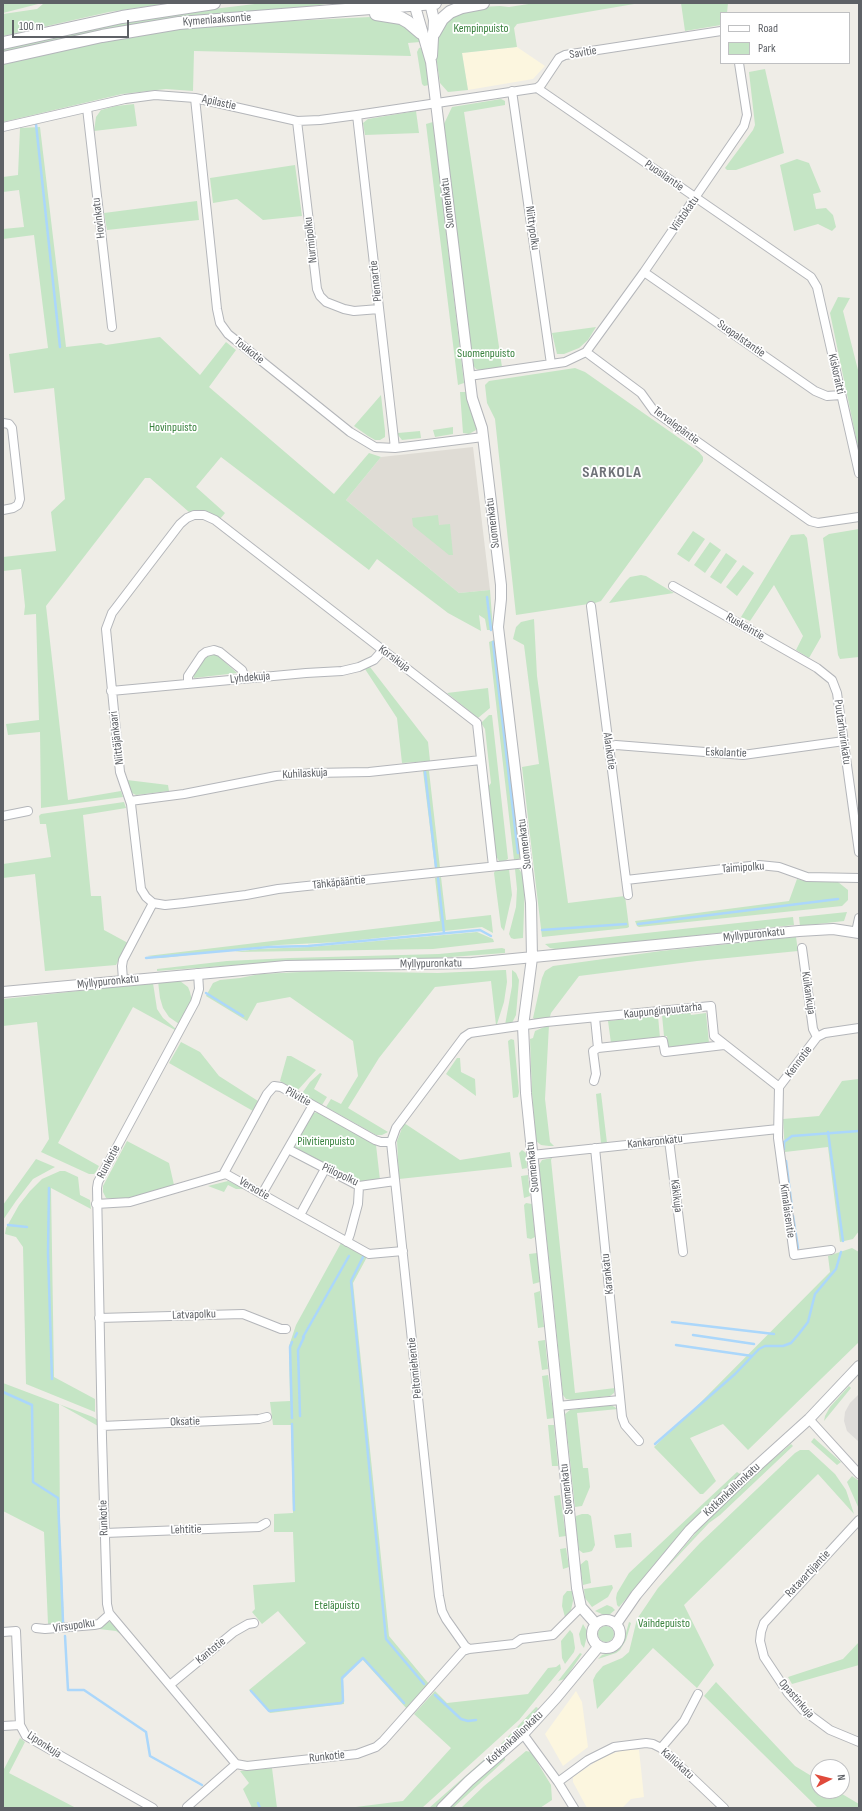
<!DOCTYPE html>
<meta charset="utf-8">
<style>
body{margin:0}
#map{position:relative;width:862px;height:1811px;overflow:hidden;background:#efede7;font-family:"Sofia Sans Condensed",sans-serif}
canvas{display:block}
.frame{position:absolute;inset:0;border:4px solid #5e6166;pointer-events:none}
.legend{position:absolute;left:720px;top:12px;width:130px;height:52px;box-sizing:border-box;background:#fff;border:1px solid #bfc0c2;margin:0;padding:5px 7px;list-style:none;font-size:12px;color:#5e6166}
.legend li{display:flex;align-items:center;gap:8px;height:20px}
.legend b{width:20px;border:1px solid #bfc0c2}
.north{position:absolute;left:810px;top:1759px;width:40px;height:40px;box-sizing:border-box;background:#fff;border:1px solid #bfc0c2;border-radius:50%;rotate:83deg;font-size:11px;font-weight:700;line-height:16px;text-align:center;color:#5e6166}
.north::after{content:'';display:block;margin:auto;width:14px;height:18px;background:#e04a3b;clip-path:polygon(50% 0,100% 100%,50% 72%,0 100%)}
.scale{position:absolute;left:12px;top:20px;width:117px;height:18px;box-sizing:border-box;border:2px solid #5e6166;border-top:0;padding-left:5px;font-size:12px;line-height:14px;white-space:nowrap;color:#5e6166;-webkit-text-stroke:3px #fff;paint-order:stroke}
</style>
<div id="map">
<canvas width="862" height="1811"></canvas>
<div class="frame"></div>
<ul class="legend">
<li><b style="height:5px;background:#fff"></b>Road</li>
<li><b style="height:11px;background:#c5e5c5"></b>Park</li>
</ul>
<div class="north">N</div>
<div class="scale">100 m</div>
</div>
<script>
const c = document.querySelector('canvas').getContext('2d');
c.lineJoin = 'round';
function fill(path, color) { c.fillStyle = color; c.fill(path, 'evenodd'); }
const poly = rows => new Path2D(rows.map(r => 'M' + r).join(''));
function strokePath(path, color, width, dash) { c.strokeStyle = color; c.lineWidth = width; c.lineCap = dash ? 'butt' : 'round'; c.setLineDash(dash || []); c.stroke(path); }
function label(font, color, halo, rows, align = 'center') {
  c.font = font + ' "Sofia Sans Condensed",sans-serif'; c.lineWidth = 3.5; c.setLineDash([]); c.textBaseline = 'middle'; c.strokeStyle = halo; c.fillStyle = color; for (const [text, x, y, turn = 0] of rows) {
    c.save(); c.translate(x, y); c.rotate((+turn || 0) * Math.PI / 180); c.textAlign = isNaN(turn) ? turn : align; if (halo) c.strokeText(text, 0, 0); c.fillText(text, 0, 0); c.restore();
  }
}
fill(poly([
 [517,47,545,66,533,79,468,90,462,53],
 [576,1691,582,1702,588,1747,563,1766,545,1734],
 [623,1750,639,1750,644,1797,631,1799,622,1808,587,1808,573,1782,573,1777,603,1757]
]), '#fcf6df');
fill(poly([
 [859,1394,859,1442,847,1431,844,1421,845,1412,850,1403]
]), '#dedcd9');
fill(poly([
 [473,447,490,590,459,593,346,500,381,457]
]), '#dfdcd5');
fill(poly([
 [3,3,42,3,3,13],
 [171,3,109,12,3,36,3,14,37,9,43,4],
 [263,3,332,3,3,54,3,48,130,19],
 [535,3,640,3,517,24,514,28,517,47,462,53,468,90,448,92,440,83,436,56,436,41,440,30,451,17,481,7,500,6,509,7],
 [681,3,728,3,727,13,721,13,721,25,685,31],
 [370,17,389,18,414,31,421,41,420,42,408,43,411,56,194,51,193,91,166,89,122,94,3,122,3,64,66,49,155,31,269,22],
 [423,47,429,85,424,86,422,84,417,52,419,48],
 [765,69,784,153,736,170,727,170,725,168,753,130,755,125,749,72],
 [501,99,505,101,505,105,464,112,502,367,479,370,476,369,473,365,444,124,452,107],
 [134,104,137,126,94,131,96,117,101,110,116,106],
 [416,111,419,133,365,135,363,123,368,119],
 [433,122,464,383,458,385,426,124],
 [40,127,66,347,101,343,106,345,160,337,200,375,226,342,236,350,209,387,334,494,369,453,381,457,346,500,459,593,490,590,493,630,487,630,485,619,479,615,481,631,448,613,377,559,369,570,221,457,196,487,225,513,220,519,204,511,189,512,150,478,145,478,46,606,68,800,121,791,123,797,41,808,40,732,8,735,6,724,39,720,36,614,24,615,25,606,21,569,3,571,3,557,56,551,51,512,65,499,54,388,14,393,9,354,48,348,34,235,3,239,3,229,24,227,19,190,3,192,3,177,18,175,20,128],
 [797,159,809,163,821,192,813,194,816,209,826,208,833,215,836,227,832,231,818,224,794,231,780,165],
 [295,165,302,216,263,220,237,199,213,203,210,178],
 [197,201,199,220,107,230,104,213],
 [838,297,850,298,843,311,859,374,859,452,830,313],
 [596,327,588,340,579,348,564,354,557,354,552,333],
 [575,368,585,372,699,452,703,457,703,461,601,601,595,603,516,615,495,419,487,403,485,385,489,381],
 [460,392,466,392,468,404,477,427,476,430,469,434,463,433],
 [381,395,385,431,385,437,380,440,375,440,368,436,354,426],
 [453,427,453,434,435,437,433,430],
 [420,431,421,438,402,440,398,435,398,433],
 [438,515,439,525,450,524,453,555,449,555,413,526,412,518],
 [859,529,859,657,840,659,838,655,823,538,829,534],
 [693,531,705,539,689,562,677,554],
 [804,534,807,538,821,637,809,658,796,650,803,636,774,585,750,621,741,617,791,535],
 [710,542,721,550,705,573,694,565],
 [726,553,737,561,721,584,710,577],
 [743,565,754,573,737,596,726,587],
 [641,575,646,576,674,593,609,603,626,581,630,577],
 [534,619,537,676,568,903,625,896,629,927,627,928,542,937,522,767,539,764,524,645,513,639,516,627,521,622],
 [494,640,521,856,519,859,514,860,489,642],
 [212,654,217,655,237,673,194,678,193,674,206,657],
 [370,667,428,742,430,761,402,763,397,718,365,669],
 [488,688,490,708,478,718,447,693],
 [489,715,492,715,508,859,502,862,499,861,496,856,488,787,491,783,485,729,481,723],
 [423,771,429,771,440,868,435,868],
 [127,780,168,785,169,791,136,795,132,793],
 [124,802,126,808,83,815,91,896,101,896,104,930,128,943,116,965,45,971,35,874,3,878,3,864,51,857,46,824,40,824,39,816,41,814],
 [509,869,512,895,504,931,501,927,494,873,495,871],
 [515,869,519,869,523,875,525,883,523,938,514,939,511,938,509,934,516,907,517,889],
 [441,877,446,920,491,915,493,933,482,927,340,942,278,945,162,958,147,956,440,921,435,878],
 [797,879,809,882,838,882,848,890,848,900,842,906,639,927,637,926,635,921,789,901],
 [847,912,844,921,800,926,799,917],
 [793,917,794,925,560,950,550,948,545,944],
 [477,932,493,939,494,942,433,949,234,952,258,949,310,947],
 [796,937,798,951,697,961,579,976,551,1013,549,1020,537,1021,533,1018,542,978,545,971,553,966,661,951],
 [502,948,505,949,505,953,437,958,290,961,157,971,157,969,227,961,290,958,439,954],
 [504,970,506,970,507,982,504,1002,497,1024,496,1025,491,981,435,987,379,1058,348,1108,388,1132,382,1135,376,1135,326,1107,331,1099,341,1104,358,1076,353,1041,290,997,257,1003,247,1021,206,996,213,983,220,980,240,978,260,974,321,971,438,973],
 [512,970,516,973,519,980,516,1015,512,1023,505,1025,512,986],
 [158,981,180,981,188,987,190,992,192,1001,179,1024,169,1017,163,1008,160,998],
 [153,983,157,1009,163,1018,176,1029,175,1030,133,1007,58,1143,99,1166,96,1172,94,1174,89,1174,41,1152,49,1139,37,1022,3,1026,3,999],
 [690,1012,691,1015,706,1013,709,1043,668,1047,667,1036,664,1036,662,1015],
 [658,1016,660,1038,611,1043,608,1021],
 [549,1025,545,1099,550,1142,554,1146,549,1146,541,1145,536,1141,532,1093,530,1039,533,1038,535,1031],
 [511,1039,514,1040,519,1092,518,1097,513,1098,508,1041],
 [181,1042,200,1052,219,1076,258,1101,253,1111,169,1063],
 [287,1056,291,1056,316,1070,297,1091,280,1081],
 [457,1058,460,1058,461,1072,475,1079,476,1096,446,1074],
 [320,1073,322,1074,314,1089,327,1097,322,1105,304,1096,303,1092,310,1082],
 [859,1079,859,1231,853,1239,840,1242,828,1147,785,1152,783,1119,819,1116,842,1081],
 [601,1093,607,1143,601,1143,596,1094],
 [318,1112,376,1145,380,1180,357,1182,296,1149,295,1144,313,1113],
 [404,1123,460,1160,510,1152,512,1167,399,1179,397,1141],
 [127,1141,169,1163,174,1185,125,1199,117,1200,106,1198,103,1192,103,1186],
 [522,1150,526,1153,527,1168,522,1169,519,1153],
 [552,1158,551,1160,575,1393,615,1388,614,1393,610,1396,572,1400,566,1399,563,1395,539,1165,542,1160],
 [36,1159,55,1167,33,1179,16,1201,3,1220,3,1205],
 [60,1171,65,1171,78,1177,80,1195,90,1200,91,1209,51,1188,54,1377,95,1399,95,1412,26,1384,23,1247,16,1237,5,1234,6,1228,19,1205,30,1191,42,1179],
 [528,1175,530,1196,524,1198,521,1176],
 [228,1181,243,1188,242,1189,236,1189,228,1185,224,1192,208,1186],
 [526,1203,532,1204,535,1237,531,1239,527,1238,524,1205],
 [341,1243,367,1257,353,1283,389,1636,429,1684,407,1709,362,1659,343,1679,344,1704,270,1713,249,1690,306,1643,278,1611,262,1624,252,1612,255,1609,253,1585,295,1582,293,1532,274,1532,274,1514,293,1513,291,1425,273,1425,270,1402,290,1401,289,1346,296,1325],
 [852,1248,859,1252,859,1342,748,1450,723,1424,690,1438,716,1481,703,1494,700,1494,654,1447,692,1411,830,1272,828,1256],
 [537,1253,540,1282,533,1284,529,1254],
 [540,1291,544,1327,538,1328,534,1293],
 [545,1340,548,1369,542,1370,538,1341],
 [548,1375,554,1418,547,1419,542,1376],
 [3,1383,93,1417,98,1420,98,1426,59,1404,60,1522,64,1623,48,1624,44,1532,3,1511],
 [849,1386,851,1388,824,1421,825,1416,830,1407],
 [611,1405,618,1409,577,1413,583,1468,588,1468,590,1487,582,1506,575,1507,565,1414,570,1410],
 [548,1425,554,1425,558,1466,552,1466],
 [814,1438,841,1462,837,1465,811,1442],
 [791,1444,793,1446,720,1515,709,1523,661,1574,704,1523,746,1482],
 [800,1450,809,1450,835,1474,846,1490,854,1514,818,1474,684,1605,714,1665,697,1688,653,1648,597,1709,593,1680,596,1674,603,1666,622,1658,629,1652,637,1619,658,1588,700,1543,795,1453],
 [737,1472,740,1474,686,1529,661,1556,631,1593,619,1607,617,1605,616,1598,617,1593,629,1573],
 [852,1476,859,1481,859,1509,847,1482],
 [560,1495,566,1536,559,1537,554,1496],
 [582,1514,588,1514,591,1516,595,1545,592,1551,589,1552,583,1553,579,1550,575,1519,576,1516],
 [631,1533,632,1547,616,1548,614,1535],
 [566,1548,569,1567,563,1569,560,1549],
 [586,1560,588,1561,591,1583,583,1585,580,1565],
 [612,1585,613,1588,608,1597,592,1607,585,1598,584,1589],
 [567,1591,572,1591,573,1601,571,1610,565,1617,562,1606,563,1596],
 [607,1605,612,1607,615,1610,609,1615,604,1615,595,1611],
 [107,1622,112,1622,122,1635,116,1631,99,1629],
 [629,1622,631,1623,626,1640,620,1650,616,1653,598,1659,602,1655,614,1651,620,1648,624,1640],
 [583,1624,587,1631,587,1636,584,1648,581,1644,579,1634],
 '598 1634a8 8 0 1 1 16 0a8 8 0 1 1-16 0Z',
 [570,1630,573,1634,575,1648,574,1652,565,1664,562,1658,561,1641],
 [859,1642,859,1665,792,1684,788,1677,843,1659],
 [580,1653,582,1654,565,1679,558,1681],
 [560,1664,561,1669,519,1720,422,1808,348,1808,403,1801,451,1748,414,1714,435,1691,447,1703,528,1694,548,1668,556,1667],
 [716,1682,795,1766,818,1780,818,1791,837,1791,859,1804,859,1808,818,1808,704,1696],
 [536,1707,538,1708,536,1712,526,1725,503,1746,501,1744],
 [20,1738,25,1742,9,1773,76,1808,3,1808,3,1771],
 [497,1748,499,1749,462,1781,436,1808,429,1808],
 [526,1751,531,1752,551,1785,552,1800,540,1808,461,1808,484,1786],
 [505,1756,505,1760,453,1808,449,1808,474,1783],
 [272,1768,277,1808,252,1808,243,1789,249,1783,240,1771]
]), '#c5e5c5');
strokePath(poly([
 [36,124,60,347],
 [487,597,491,630],
 [493,642,518,853],
 [425,772,436,867],
 [438,878,444,933],
 [638,924,838,899],
 [542,930,626,924],
 [146,958,269,947,308,946,480,930,491,936],
 [206,993,243,1016],
 [828,1132,843,1241],
 [784,1149,784,1142,792,1136,859,1131],
 [786,1161,792,1208],
 [49,1188,48,1253,52,1379],
 [793,1216,798,1248],
 [8,1225,27,1227],
 [363,1257,351,1281,386,1639,424,1684],
 [672,1322,774,1334],
 [693,1335,754,1344],
 [295,1337,297,1333],
 [303,1337,349,1256],
 [292,1342,290,1347,292,1418],
 [676,1345,752,1356],
 [3,1392,32,1405,33,1482,58,1498,63,1622],
 [300,1416,298,1350,304,1337],
 [292,1424,294,1510],
 [655,1444,735,1374,759,1349,765,1346,783,1346,791,1343,798,1335,808,1322,815,1294,836,1269,841,1252],
 [65,1636,68,1690,84,1690,146,1732,150,1756,202,1785],
 [251,1691,269,1711,341,1703,343,1701,342,1678,363,1658,404,1703],
 [435,1695,461,1719,468,1721,476,1720],
 [258,1803,260,1808]
]), '#abd7fb', 2.5);
const minor = poly([
 [537,88,811,277,817,287,859,473],
 [512,91,551,364],
 [195,98,217,309,220,323,228,334,350,432,375,447,395,448,483,437],
 [87,108,112,327],
 [357,115,395,448],
 [297,121,317,289,320,296,326,302,344,309,354,311,379,309],
 [3,127,125,99,155,95,195,98,297,121,320,120,357,115,537,88,541,85,559,58,565,55,721,31],
 [644,272,815,391,827,396,841,395],
 [586,352,644,272,744,126,747,115,739,63],
 [469,376,565,362,586,352,641,393,654,411,810,521,818,523,859,517],
 [3,423,9,424,12,428,20,499,18,505,13,508,3,510],
 [673,586,817,668,832,680,837,693,859,852],
 [591,606,628,895],
 [188,683,188,676,202,655,206,652,214,650,220,652,242,670,245,678],
 [111,691,306,673,342,671,359,667,374,660,383,650],
 [608,747,616,745,743,755,844,741],
 [130,801,184,794,276,776,313,773,369,772,481,760],
 [3,816,28,811],
 [626,880,759,865,779,867,807,877,859,878],
 [153,903,165,905,184,903,246,895,278,889,527,863],
 [856,932,859,918],
 [802,948,813,1029,817,1037],
 [198,973,199,989,195,1002,98,1182,97,1188,102,1438,107,1604,109,1613,236,1764,247,1766,357,1754,376,1747,383,1741,463,1651,469,1649,514,1644,521,1639,553,1635,581,1607],
 [123,980,122,966,123,960,153,903,146,897,141,889,131,804,120,772,106,629,112,613,180,524,187,518,194,515,204,515,215,520,477,723,493,866],
 [595,1018,598,1048,663,1041,665,1052,724,1045],
 [594,1081,596,1074,593,1051,598,1048],
 [669,1140,683,1252],
 [595,1148,622,1417,625,1425,639,1441],
 [288,1149,359,1186,395,1181],
 [532,1155,778,1129],
 [224,1173,267,1094,274,1086,281,1087,375,1140,381,1142,391,1142],
 [262,1194,313,1105],
 [96,1204,130,1202,226,1174,369,1254,403,1251],
 [300,1215,325,1169],
 [347,1242,350,1234,358,1204,359,1186],
 [831,1250,794,1255,778,1138,779,1087,817,1037,825,1033,859,1028],
 [99,1318,243,1314,281,1329,286,1329],
 [558,1406,620,1400],
 [809,1419,859,1474],
 [102,1426,259,1419,267,1417],
 [859,1520,764,1623,761,1632,760,1641,764,1657,788,1693,803,1710,830,1730,859,1742],
 [105,1533,259,1527,266,1523],
 [36,1628,45,1629,94,1625,99,1624,110,1614],
 [3,1632,16,1631,20,1725,26,1736,153,1808],
 [469,1649,465,1646,446,1619,442,1611,439,1596,391,1142,396,1128,464,1037,470,1033,546,1022,711,1006,714,1036,779,1087],
 [171,1684,234,1632,248,1624,254,1623],
 [3,1726,20,1725],
 [523,1734,558,1782,574,1808],
 [661,1748,684,1721,698,1694],
 [558,1782,588,1760,614,1747,646,1743,653,1744,661,1748,724,1808],
 [187,1807,236,1764]
]);
const tertiary = poly([
 [414,3,431,62,472,398,482,428,501,585,501,599,498,627,531,903,532,958,523,1026,526,1093,577,1588,581,1607,596,1624],
 [430,3,434,20,432,56],
 [3,992,286,966,472,963,799,931,833,929,859,933],
 '592 1634a14 14 0 1 1 28 0a14 14 0 1 1-28 0Z',
 [616,1624,636,1595,690,1530,747,1475,809,1419,859,1366],
 [442,1808,469,1781,523,1734,556,1698,599,1646]
]);
const secondary = poly([
 [376,14,401,18,408,22,421,33],
 [434,33,442,19,450,12,462,7,483,3],
 [3,43,122,17,214,3],
 [3,58,102,36,179,23,435,3]
]);
strokePath(minor, '#b4b6ba', 10);
strokePath(tertiary, '#b4b6ba', 12);
strokePath(secondary, '#b3b5ba', 14);
strokePath(minor, '#fff', 8);
strokePath(tertiary, '#fff', 10);
strokePath(secondary, '#fff', 12);
label('12px', '#5e6166', '#fff', [
 ["Kymenlaaksontie",217,20,-4],
 ["Savitie",583,53,-10],
 ["Apilastie",219,103,12],
 ["Puosilantie",664,176,35],
 ["Suomenkatu",448,203,-97],
 ["Viistokatu",685,214,-55],
 ["Hovinkatu",99,218,-97],
 ["Niittypolku",532,228,82],
 ["Nurmipolku",311,240,-96],
 ["Piennartie",376,281,-96],
 ["Suopalstantie",741,339,35],
 ["Toukotie",249,351,39],
 ["Kiskoraitti",836,374,77],
 ["Tervalepäntie",676,426,37],
 ["Suomenkatu",493,523,-97],
 ["Ruskeintie",745,627,30],
 ["Korsikuja",394,659,37],
 ["Lyhdekuja",250,678,-5],
 ["Puutarhurinkatu",842,732,82],
 ["Niittäjänkaari",117,738,-97],
 ["Alankotie",609,751,82],
 ["Eskolantie",726,753,2],
 ["Kuhilaskuja",305,774,-3],
 ["Suomenkatu",525,844,-97],
 ["Taimipolku",743,868,-4],
 ["Tähkäpääntie",339,883,-6],
 ["Myllypuronkatu",754,935,-6],
 ["Myllypuronkatu",431,964,-1],
 ["Myllypuronkatu",108,982,-6],
 ["Kuikankuja",808,993,82],
 ["Kaupunginpuutarha",663,1011,-6],
 ["Kennotie",799,1062,-53],
 ["Pilvitie",298,1097,29],
 ["Kankaronkatu",655,1142,-6],
 ["Runkotie",109,1162,-62],
 ["Suomenkatu",533,1167,-96],
 ["Piilopolku",340,1175,25],
 ["Versotie",254,1189,30],
 ["Käkikuja",676,1196,83],
 ["Kimalaisentie",787,1211,82],
 ["Karankatu",608,1274,-96],
 ["Latvapolku",194,1315,-2],
 ["Peltomiehentie",415,1368,-96],
 ["Oksatie",185,1422,-2],
 ["Suomenkatu",567,1489,-96],
 ["Kotkankallionkatu",732,1490,-43],
 ["Runkotie",104,1518,-92],
 ["Lehtitie",186,1530,-2],
 ["Ratavartijantie",808,1574,-47],
 ["Virsupolku",74,1626,-8],
 ["Kantotie",211,1651,-39],
 ["Opastinkuja",796,1699,49],
 ["Kotkankallionkatu",515,1738,-43],
 ["Liponkuja",44,1745,33],
 ["Runkotie",327,1757,-6],
 ["Kalliokatu",677,1764,42]
]);
label('12px', '#39823e', '#fff', [
 ["Kempinpuisto",481,29],
 ["Suomenpuisto",486,354],
 ["Hovinpuisto",173,428],
 ["Pilvitienpuisto",326,1142],
 ["Eteläpuisto",337,1606],
 ["Vaihdepuisto",664,1624]
]);
c.letterSpacing = '1px';
label('bold 16px', '#6f7378', '#fff', [
 ["SARKOLA",612,473]
]);
c.letterSpacing = '0px';
</script>
